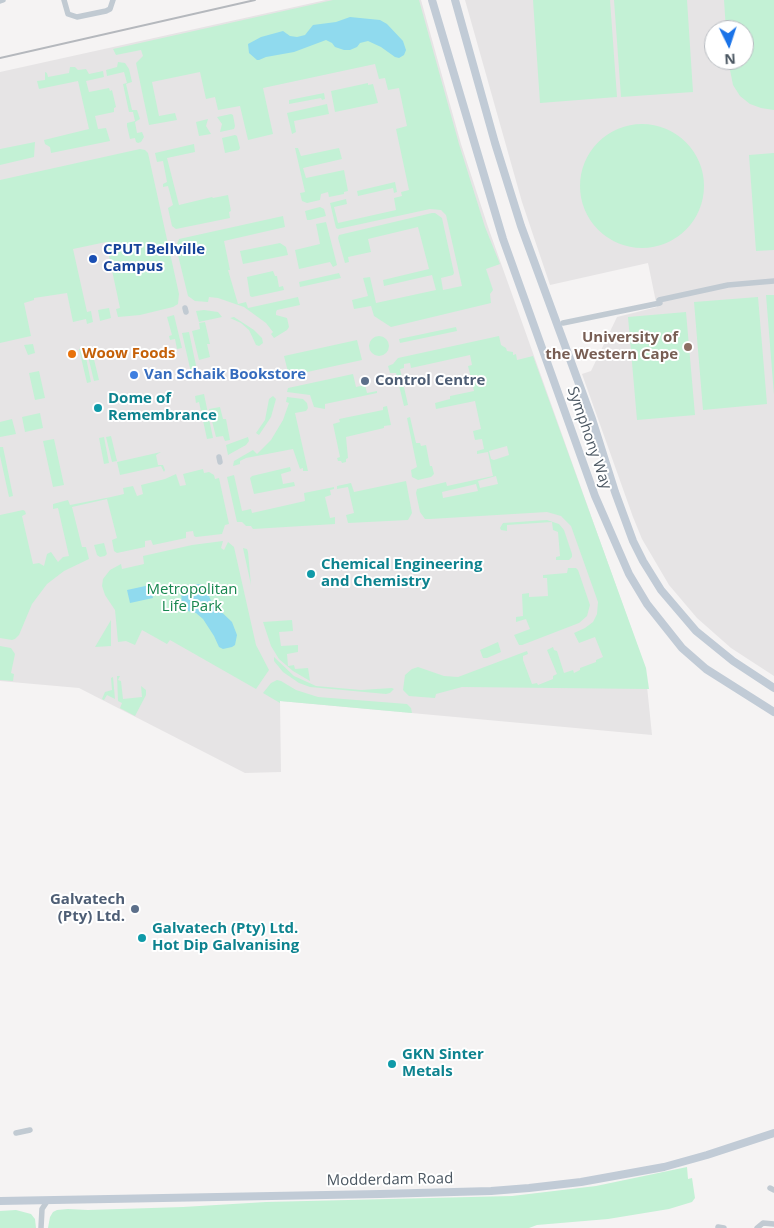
<!DOCTYPE html>
<style>
body{margin:0}
#map{position:relative;width:774px;height:1228px;overflow:hidden;background:#f5f3f3;font-family:"Open Sans",sans-serif}
canvas{display:block}
.north{position:absolute;left:704px;top:20px;width:50px;height:50px;box-sizing:border-box;background:#fff;border:1px solid #b7bbc0;border-radius:50%;rotate:176deg;font-size:14px;font-weight:700;line-height:20px;text-align:center;color:#4a5661}
.north::after{content:'';display:block;margin:auto;width:18px;height:22px;background:#1a73e8;clip-path:polygon(50% 0,100% 100%,50% 72%,0 100%)}
</style>
<div id="map">
<canvas width="774" height="1228"></canvas>
<div class="north">N</div>
</div>
<script>
const c = document.querySelector('canvas').getContext('2d');
c.lineJoin = 'round';
function fill(path, color) { c.fillStyle = color; c.fill(path, 'evenodd'); }
const poly = rows => new Path2D(rows.map(r => 'M' + r).join(''));
function strokePath(path, color, width, dash) { c.strokeStyle = color; c.lineWidth = width; c.lineCap = dash ? 'butt' : 'round'; c.setLineDash(dash || []); c.stroke(path); }
function label(font, color, halo, rows, align = 'center') {
  c.font = font + ' "Open Sans",sans-serif'; c.lineWidth = 4; c.setLineDash([]); c.textBaseline = 'middle'; c.strokeStyle = halo; c.fillStyle = color; for (const [text, x, y, turn = 0] of rows) {
    c.save(); c.translate(x, y); c.rotate((+turn || 0) * Math.PI / 180); c.textAlign = isNaN(turn) ? turn : align; if (halo) c.strokeText(text, 0, 0); c.fillText(text, 0, 0); c.restore();
  }
}
fill(poly([
 [326,0,421,0,461,144,488,227,645,667,652,735,280,701,281,772,245,773,79,688,0,681,0,72],
 [465,0,774,0,774,676,731,648,697,618,669,585,642,539,633,517,582,374,591,371,617,317,657,307,648,263,550,285,522,202],
 [714,30,744,30,744,60,714,60]
]), '#e6e4e5');
fill(poly([
 [333,0,419,0,459,144,485,227,500,264,486,269,493,290,490,294,491,303,391,327,374,316,371,306,354,309,352,300,368,296,363,278,370,277,376,303,436,290,432,275,384,286,383,280,429,269,418,227,368,239,371,252,348,257,349,262,345,263,338,238,339,235,432,213,435,213,442,218,454,273,453,275,441,278,443,290,462,286,446,215,441,210,430,209,338,229,336,228,330,203,346,199,347,204,334,207,338,223,396,210,394,198,402,196,401,192,409,190,396,129,407,126,399,88,388,90,385,78,379,79,375,64,263,88,273,134,248,140,240,106,218,110,215,97,206,99,200,72,152,82,159,116,175,113,177,120,149,125,136,63,143,56,141,50,116,55,113,49],
 [533,0,610,0,617,97,540,103],
 [614,0,687,0,693,92,621,97],
 [724,0,774,0,774,110,761,108,750,104,740,96,733,85,728,60,744,60,744,30,726,30],
 [118,62,125,63,129,69,132,82,126,84,132,110,137,110,140,119,135,122,137,133,142,132,144,137,141,142,138,143,136,142,135,138,130,139,127,126,127,123,135,121,133,112,129,112,123,84,127,83,124,72,107,76,106,70,117,67],
 [70,67,75,67,78,70,86,69,89,74,103,71,104,77,86,81,89,92,109,88,110,91,112,90,116,107,114,108,114,112,95,116,98,129,106,128,110,141,51,153,50,147,45,144,44,140,89,129,78,81,39,89,37,81,45,80,45,72,47,73,48,77,69,73],
 [368,83,368,85,373,84,378,103,335,112,331,91],
 [324,93,325,99,322,100,321,98,289,104,289,100],
 [327,104,329,114,294,121,296,132,292,134,287,113],
 [231,114,233,115,235,126,234,129,220,132,222,124,217,117],
 [208,119,206,126,211,134,199,136,196,122],
 '580 186a62 62 0 1 1 124 0a62 62 0 1 1-124 0Z',
 [235,135,237,136,240,148,239,150,225,153,222,138],
 [35,142,34,157,0,165,0,149],
 [194,144,195,152,167,158,179,205,212,197,213,198,228,195,231,211,229,212,230,218,176,229,172,226,168,208,173,205,168,186,163,187,163,184,167,182,163,161,157,162,155,153],
 [295,148,298,148,301,156,339,148,342,159,303,168,306,178,344,170,348,191,344,192,344,194,329,197,328,192,321,194,320,200,307,203,302,201,300,193,305,192],
 [140,149,145,150,148,153,179,294,178,304,173,307,140,315,118,317,116,309,120,308,106,242,73,249,87,312,91,311,93,322,87,324,86,319,73,322,67,293,34,298,34,300,24,303,31,336,0,343,0,180],
 [774,153,774,250,756,251,749,155],
 [395,182,397,192,394,193,393,188,358,196,357,191],
 [320,207,324,209,326,216,310,220,307,220,305,211],
 [283,216,285,227,224,241,230,270,228,270,238,304,246,302,248,308,298,297,300,305,277,310,276,312,276,315,287,318,289,327,287,330,274,338,271,334,273,332,266,323,244,307,218,298,209,297,208,302,195,301,188,296,176,247,179,239],
 [326,222,337,265,333,267,330,262,299,269,295,250,320,244,316,224],
 [280,243,286,247,288,255,243,264,240,251],
 [273,271,275,276,277,276,279,287,283,286,284,290,252,297,250,296,247,277],
 [339,273,341,278,300,287,299,282],
 [766,295,774,295,774,395],
 [758,297,767,404,703,410,694,302],
 [109,308,111,318,100,321,98,310],
 [204,310,218,312,222,317,199,322,196,311],
 [686,312,695,415,637,420,628,317],
 [174,315,182,348,177,349,175,339,170,340,169,336,172,335,167,317],
 [234,317,254,330,262,338,263,343,259,346,256,345,249,330,241,323,230,318],
 [205,322,210,344,207,344,210,357,199,360,192,331,200,329,199,323],
 [456,327,457,331,400,343,399,339],
 [189,332,198,375,192,377,182,333],
 [499,336,501,345,506,348,507,351,513,352,513,355,516,354,517,360,533,356,646,668,649,689,462,687,436,694,435,698,409,696,403,690,405,675,412,669,418,667,444,676,458,677,527,651,528,654,523,656,523,660,532,684,537,683,538,685,553,679,553,676,557,674,547,650,553,647,554,650,557,651,564,673,573,670,574,673,580,670,580,668,596,662,596,660,603,657,595,637,579,643,574,633,585,628,593,622,597,614,598,602,571,526,561,516,547,512,430,519,425,519,420,512,416,493,417,489,446,482,447,486,493,476,488,452,477,454,477,451,484,449,482,439,475,440,473,431,481,429,475,401,436,409,435,403,450,399,450,396,474,391,468,366,472,365,470,355,411,368,410,363,404,364,404,368,400,369,408,405,404,406,396,373,390,373,388,366,393,364,398,358],
 [507,446,509,455,494,460,491,459,489,451],
 [496,476,498,484,480,488,478,481],
 [476,484,478,491,443,498,442,492],
 '369 346a10 10 0 1 1 20 0a10 10 0 1 1-20 0Z',
 [357,340,362,360,289,376,284,356],
 [33,344,35,353,28,355,24,345],
 [91,347,99,380,94,381,86,348],
 [84,348,91,382,87,383,79,349],
 [39,371,45,398,35,400,29,373],
 [353,374,356,387,365,385,367,393,377,391,377,393,325,404,325,409,314,407,310,395,287,392,288,388],
 [204,394,213,438,207,439,199,402,196,403,195,396],
 [273,396,276,399,271,417,259,435,256,433,265,420,269,399],
 [287,397,303,399,307,403,308,408,306,411,295,413,308,471,303,471,303,468,300,469,293,449,246,458,240,461,240,464,233,466,234,461,253,450,257,454,271,440,283,420,289,403,286,402],
 [387,406,391,425,384,426,384,428,346,437,348,458,346,459,346,462,342,463,341,461,338,461,337,458,340,457,333,424,340,422,339,419,383,410,383,407],
 [220,407,223,419,226,419,230,440,225,441,223,436,216,437,209,409],
 [40,413,43,428,25,432,22,417],
 [410,417,416,443,420,443,421,446,426,445,430,466,432,466,434,474,431,477,418,480,412,477,411,470,417,467,407,418],
 [12,419,16,434,0,437,0,422],
 [111,436,117,461,112,462,106,437],
 [104,437,109,463,104,464,99,438],
 [248,437,249,441,246,445,228,455,226,445],
 [54,439,64,485,53,487,43,441],
 [0,447,3,447,13,496,9,497,0,456],
 [161,452,156,455,158,465,163,465,165,470,164,472,161,466,120,475,117,462],
 [290,467,291,471,281,474,283,484,294,482,295,486,254,494,250,478,252,476],
 [203,469,204,473,209,472,214,475,215,479,219,478,229,524,225,525,222,534,196,537,194,536,193,531,186,532,186,538,153,545,151,540,145,541,145,547,117,553,114,551,112,540,117,538,107,499,72,507,82,547,86,547,89,559,64,571,47,584,32,604,19,635,15,639,12,640,0,638,0,515,23,510,25,511,26,514,22,516,33,564,39,563,44,566,47,554,51,552,58,562,63,557,69,556,58,508,53,509,53,504,68,500,70,505,111,497,124,494,123,488,133,486,137,496,143,494,141,485,165,479,176,474,180,486,186,485,183,474],
 [234,475,242,511,251,509,252,513,305,501,304,493,334,487,334,489,330,490,331,495,325,497,330,518,335,517,335,524,253,529,251,526,246,526,242,522,237,522,227,477],
 [406,481,412,513,408,520,348,523,346,515,354,513,348,487,337,489,337,486,351,483,354,492],
 [547,520,559,524,564,530,572,554,572,557,569,560,556,560,556,557,560,556,558,532,553,530,552,522,507,525,507,531,501,530,500,528,503,523],
 [223,541,221,548,224,550,228,542,234,547,256,645,269,670,256,689,170,640,167,644,142,630,135,645,126,641,118,642,115,610,105,595,102,586,103,579,110,570,121,564,122,569,144,564,143,556,192,545],
 [104,543,107,554,105,556,100,557,97,555,94,545],
 [243,548,247,549,248,552,251,585],
 [568,568,576,568,578,570,590,605,587,616,579,623,522,645,519,645,514,635,530,629,526,619,516,622,516,617,523,616,522,594,529,593,529,597,548,596,547,578,543,578,543,575,567,573],
 [111,620,111,646,95,647],
 [292,620,293,631,279,632,281,646,298,645,298,652,287,654,288,666,294,665,295,669,308,668,310,681,293,671,279,659,271,646,263,622],
 [498,642,501,652,487,658,483,658,480,650],
 [0,646,11,648,15,654,11,673,14,674,13,681,0,680],
 [274,657,294,676,316,686,361,690,392,688,394,689,390,693,386,694,310,687,299,683,283,672,274,661],
 [117,676,120,676,118,680,121,681,123,699,142,697,141,686,146,690,146,695,135,716,120,708,122,703,118,701],
 [113,677,115,699,107,695,104,700,102,699,105,692,112,690,111,678],
 [277,680,281,681,296,690,318,697,407,704,411,708,412,713,280,701,280,703,263,693,271,683],
 [687,1167,688,1179,692,1178,695,1198,692,1202,669,1209,608,1219,537,1225,529,1228,48,1228,50,1217,53,1212,57,1210,68,1209,88,1210,183,1207,266,1202,512,1196,596,1186],
 [16,1210,31,1214,35,1219,36,1228,0,1228,0,1211]
]), '#c3f1d5');
fill(poly([
 [350,17,380,20,387,24,403,41,406,50,404,55,399,58,395,57,381,47,368,41,360,43,357,47,350,50,344,50,335,47,332,43,326,40,294,52,266,57,259,60,257,60,249,53,248,44,261,37,283,31,290,36,297,37,305,35,313,25,336,22],
 [201,584,205,587,212,603,232,622,237,635,235,645,232,647,223,649,219,647,214,636,203,619,196,613,188,611,182,604,181,593,186,587,189,585],
 [150,585,153,598,130,603,127,590]
]), '#90daee');
strokePath(poly([
 [64,0,68,14,77,17,106,11,110,9,113,0],
 [0,1,3,0],
 [185,308,186,312],
 [563,323,660,303,659,300,728,285,774,281],
 [219,457,220,462],
 [16,1133,30,1130],
 [770,1188,774,1190],
 [718,1227,724,1228],
 [41,1228,42,1209,48,1200],
 [757,1228,763,1223,774,1224]
]), '#c1cad2', 5.5);
strokePath(poly([
 [432,0,503,239,595,496,629,574,647,604,682,648,706,669,774,712],
 [455,0,495,143,521,226,592,419,615,492,633,541,643,561,661,590,696,631,733,661,774,688],
 [0,1201,380,1194,491,1191,529,1188,581,1182,664,1167,707,1155,774,1133]
]), '#c1cbd6', 8);
strokePath(poly([
 [0,58,255,0]
]), '#b5b8bd', 2);
for (const [x, y, r, color] of [
 [93,259,5,"#1a4fb4"],
 [688,347,5,"#8d6e63"],
 [72,354,5,"#e8710a"],
 [134,375,5,"#3f7fe0"],
 [365,381,5,"#5c6f8a"],
 [98,408,5,"#0f9aa8"],
 [311,574,5,"#0f9aa8"],
 [135,909,5,"#5c6f8a"],
 [142,938,5,"#0f9aa8"],
 [392,1064,5,"#0f9aa8"]
]) { const dot = new Path2D(); dot.arc(x, y, r, 0, 2 * Math.PI); c.fillStyle = color; c.fill(dot); strokePath(dot, '#fff', 2); }
label('bold 15px', '#164399', '#fff', [
 ["CPUT Bellville",103,250],
 ["Campus",103,267]
], 'left');
label('bold 15px', '#785e54', '#fff', [
 ["University of",678,338],
 ["the Western Cape",678,355]
], 'right');
label('bold 15px', '#c56008', '#fff', [
 ["Woow Foods",82,354]
], 'left');
label('bold 15px', '#366cbe', '#fff', [
 ["Van Schaik Bookstore",144,375]
], 'left');
label('bold 15px', '#4e5e75', '#fff', [
 ["Control Centre",375,381],
 ["Galvatech",125,900,"right"],
 ["(Pty) Ltd.",125,917,"right"]
], 'left');
label('bold 15px', '#0d838f', '#fff', [
 ["Dome of",108,399],
 ["Remembrance",108,416],
 ["Chemical Engineering",321,565],
 ["and Chemistry",321,582],
 ["Galvatech (Pty) Ltd.",152,929],
 ["Hot Dip Galvanising",152,946],
 ["GKN Sinter",402,1055],
 ["Metals",402,1072]
], 'left');
label('15px', '#4a5661', '#fff', [
 ["Symphony Way",589,438,71],
 ["Modderdam Road",390,1180,-1]
]);
label('15px', '#17864f', '#fff', [
 ["Metropolitan",192,590],
 ["Life Park",192,607]
]);
</script>
